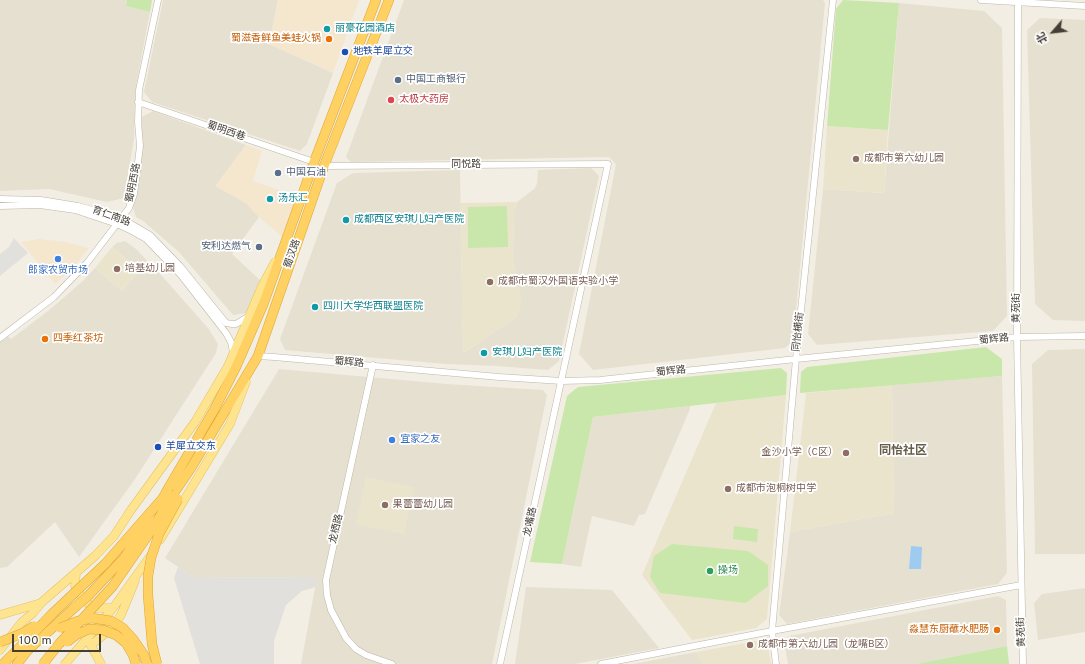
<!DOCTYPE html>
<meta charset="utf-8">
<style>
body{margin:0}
#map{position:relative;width:1085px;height:664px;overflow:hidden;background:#f2eee4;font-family:Overpass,"Noto Sans SC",sans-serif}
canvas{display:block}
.north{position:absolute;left:1033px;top:12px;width:40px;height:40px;-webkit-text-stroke:3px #fff;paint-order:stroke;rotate:242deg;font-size:11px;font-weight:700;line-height:16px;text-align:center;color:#443e34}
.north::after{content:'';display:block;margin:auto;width:14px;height:18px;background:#443e34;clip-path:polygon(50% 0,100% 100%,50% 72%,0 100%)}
.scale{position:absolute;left:12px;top:634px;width:89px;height:18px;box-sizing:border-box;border:2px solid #443e34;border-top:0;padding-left:5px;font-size:12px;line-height:14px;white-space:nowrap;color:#443e34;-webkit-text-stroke:3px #fff;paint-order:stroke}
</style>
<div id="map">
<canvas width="1085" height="664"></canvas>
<div class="north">北</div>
<div class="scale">100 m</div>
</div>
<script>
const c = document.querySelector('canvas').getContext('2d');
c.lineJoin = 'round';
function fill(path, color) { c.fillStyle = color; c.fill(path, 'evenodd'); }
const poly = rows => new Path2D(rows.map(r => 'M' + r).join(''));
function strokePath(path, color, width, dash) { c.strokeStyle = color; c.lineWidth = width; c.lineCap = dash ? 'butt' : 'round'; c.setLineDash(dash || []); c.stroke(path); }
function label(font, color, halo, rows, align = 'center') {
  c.font = font + ' Overpass,"Noto Sans SC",sans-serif'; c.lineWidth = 3.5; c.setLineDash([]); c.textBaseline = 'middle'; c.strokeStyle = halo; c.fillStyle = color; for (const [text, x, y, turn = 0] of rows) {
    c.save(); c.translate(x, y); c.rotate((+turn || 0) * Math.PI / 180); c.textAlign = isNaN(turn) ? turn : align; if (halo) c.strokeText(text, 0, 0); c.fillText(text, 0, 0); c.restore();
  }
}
fill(poly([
 [0,0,127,0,126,6,150,12,135,91,134,139,124,198,107,202,49,189,0,191],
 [163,0,278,0,269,44,333,73,307,144,300,151,152,102,144,92],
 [404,0,823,0,825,3,793,341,785,348,593,370,579,354,616,164,609,157,351,162,346,157],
 [899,3,984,11,1002,28,1007,316,993,331,817,345,808,334,823,189,884,193],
 [1040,18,1085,20,1085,321,1053,320,1035,304,1027,30],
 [153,111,246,145,216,186,246,203,259,217,232,254,261,281,247,313,233,315,179,252,143,221,136,217,133,207,142,147,142,117],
 [591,168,599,176,559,361,548,370,497,366,446,364,285,350,280,339,337,183,353,173,460,170,463,353,512,320,518,314,516,274,513,261,514,213,517,202,534,189,537,184,538,170],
 [125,241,136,249,162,276,208,328,218,344,216,353,135,479,79,557,55,522,7,567,0,568,0,340,7,335,11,339,48,311,84,280,95,268,122,291,140,270,112,247,117,243],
 [1085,349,1085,554,1035,554,1032,364,1048,350],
 [279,369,447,384,543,390,547,395,492,664,301,664,317,577,194,578,165,558],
 [1002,376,1007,573,998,584,787,624,779,615,790,532,894,513,892,385],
 [690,406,690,409,645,514,639,515,634,526,592,516,581,567,562,564,593,417],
 [526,587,612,590,659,648,575,664,515,664],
 [1085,588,1085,632,1038,640,1034,603,1042,594],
 [998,596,1006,600,1007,646,916,664,788,664,784,641,789,636],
 [696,652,704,664,633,664]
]), '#e6e0d1');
fill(poly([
 [278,0,359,0,333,73,269,44],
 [246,145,262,151,253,181,298,197,282,237,259,217,246,203,215,186],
 [39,239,65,242,89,248,72,269,55,284,21,242]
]), '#f5e6ce');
fill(poly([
 [827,126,888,130,884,193,823,189],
 [517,202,514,214,513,261,520,290,521,304,518,314,512,320,463,353,460,203],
 [112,247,140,270,122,291,95,268],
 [892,385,894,513,790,532,806,393],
 [786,395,767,619,756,628,692,640,642,575,716,403],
 [366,477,414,487,404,534,356,524],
 [767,639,771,664,704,664,696,652]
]), '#ebe4cd');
fill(poly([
 [127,0,152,0,150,12,126,6],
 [843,0,899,3,888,130,827,126,836,9],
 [507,206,508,247,468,248,468,207],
 [986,347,1002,359,1002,376,800,393,801,372,807,367],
 [781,368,787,373,786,395,593,417,562,564,530,562,567,396,578,387],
 [734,526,758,529,757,542,733,539],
 [672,544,748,551,768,565,768,586,746,603,660,593,650,577,654,556],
 [1007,646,1009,664,916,664]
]), '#c9e7ab');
fill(poly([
 [14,238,28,253,0,276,0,254,9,247],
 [178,567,194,578,317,577,316,587,302,591,286,605,274,641,274,664,200,664,174,578]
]), '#e2e0dc');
fill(poly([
 [911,546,922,547,921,569,909,569]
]), '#9ecbf0');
const minor = poly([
 [981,0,1085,6],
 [1018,0,1017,337,1023,664],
 [138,102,314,162],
 [324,166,608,164,500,664],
 [0,199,41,200,78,206,121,218,150,235,180,266,226,323,232,324,236,324,249,316],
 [0,206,40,205,75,210,117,224,130,230,146,239,180,274,226,333,231,342,233,352],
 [0,338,54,297,87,263,129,208,134,194,140,146,138,122,139,90,158,0],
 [258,356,274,357,499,377,562,381,600,380,796,359,1017,337,1085,336],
 [373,365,326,580,327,595,331,610,346,638,356,649,366,655,392,664],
 [601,664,772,631,1021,585],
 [776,664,772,631,796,359,833,0]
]);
const major = poly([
 [160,540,230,424,246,382],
 [76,573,75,586,81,596,85,601,93,608,113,608],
 [0,615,41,603],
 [89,642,101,664],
 [91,645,112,628,121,615,135,581],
 [0,650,22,622,33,613,42,602,95,556,114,536,131,510,195,422,228,366,262,286,275,262],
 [65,664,113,608,151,555]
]);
const highway = poly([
 [169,487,214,410,236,367,263,305,314,162,376,0],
 [172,496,191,468,258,356,324,166,389,0],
 [3,664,24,643],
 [17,664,28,650,74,608]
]);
strokePath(minor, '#bdb6a6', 7);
strokePath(major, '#e4c260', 9);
strokePath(highway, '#dea632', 10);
strokePath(minor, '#fff', 6);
strokePath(major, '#ffe490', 8);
strokePath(highway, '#fed162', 9);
const highwayBridge = poly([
 [159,505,169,487],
 [74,608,88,596,124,558,149,521],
 [60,628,78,621,92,618,111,621,123,628,133,639,144,655,147,664],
 [0,642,23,633,34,626],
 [67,642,76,635,89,629,103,630,116,635,126,643,133,655,136,664],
 [24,643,52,614,105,564,162,499],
 [43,664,59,644,113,586,153,528,172,496],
 [157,664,152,644,148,595,148,576,151,558,159,534,178,499]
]);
strokePath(highwayBridge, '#dea632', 10, []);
strokePath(highwayBridge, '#fed162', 9);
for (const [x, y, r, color] of [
 [327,29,4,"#0f9aa8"],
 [329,39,4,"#e8710a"],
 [345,52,4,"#1a4fb4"],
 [398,80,4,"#5c6f8a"],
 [391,100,4,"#e0444e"],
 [856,159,4,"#8d6e63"],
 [278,173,4,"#5c6f8a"],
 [270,199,4,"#0f9aa8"],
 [346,220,4,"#0f9aa8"],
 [259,247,4,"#5c6f8a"],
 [58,259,4,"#3f7fe0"],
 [117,269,4,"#8d6e63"],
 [490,282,4,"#8d6e63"],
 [315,307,4,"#0f9aa8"],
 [45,339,4,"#e8710a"],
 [484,353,4,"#0f9aa8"],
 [392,440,4,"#3f7fe0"],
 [158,447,4,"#1a4fb4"],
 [846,453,4,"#8d6e63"],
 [728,489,4,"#8d6e63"],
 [385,505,4,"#8d6e63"],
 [710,571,4,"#2e9e5b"],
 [997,630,4,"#e8710a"],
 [750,645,4,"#8d6e63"]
]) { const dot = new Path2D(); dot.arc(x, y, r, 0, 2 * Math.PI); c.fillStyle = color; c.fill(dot); strokePath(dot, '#fff', 1.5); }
label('10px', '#0d838f', '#fff', [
 ["丽豪花园酒店",335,29],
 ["汤乐汇",278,199],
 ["成都西区安琪儿妇产医院",354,220],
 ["四川大学华西联盟医院",323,307],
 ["安琪儿妇产医院",492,353]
], 'left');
label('10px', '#c56008', '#fff', [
 ["蜀滋香鲜鱼美蛙火锅",321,39],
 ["四季红茶坊",53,339,"left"],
 ["淼慧东厨·蘸水肥肠",989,630]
], 'right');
label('10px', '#164399', '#fff', [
 ["地铁羊犀立交",353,52],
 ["羊犀立交东",166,447]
], 'left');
label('10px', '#4e5e75', '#fff', [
 ["中国工商银行",406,80],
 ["中国石油",286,173],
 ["安利达燃气",251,247,"right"]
], 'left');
label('10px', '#be3a42', '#fff', [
 ["太极大药房",399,100]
], 'left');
label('10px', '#443e34', '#fff', [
 ["蜀明西巷",226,132,19],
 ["同悦路",466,165],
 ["蜀明西路",134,183,-79],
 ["育仁南路",111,217,20],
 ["蜀汉路",293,254,-71],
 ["黄苑街",1017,308,-90],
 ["同怡横街",799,332,-84],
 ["蜀辉路",994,340,-6],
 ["蜀辉路",349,363,5],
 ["蜀辉路",671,372,-6],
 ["龙嘴路",531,522,-78],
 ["龙栖路",337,529,-77],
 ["黄苑街",1022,632,-92]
]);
label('10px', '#785e54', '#fff', [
 ["成都市第六幼儿园",864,159],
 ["培基幼儿园",125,269],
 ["成都市蜀汉外国语实验小学",498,282],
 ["金沙小学（C区）",838,453,"right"],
 ["成都市泡桐树中学",736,489],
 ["果蕾蕾幼儿园",393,505],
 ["成都市第六幼儿园（龙嘴B区）",758,645]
], 'left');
label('10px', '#366cbe', '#fff', [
 ["郎家农贸市场",58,271],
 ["宜家之友",400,440,"left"]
]);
label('10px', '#27864d', '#fff', [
 ["操场",718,571]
], 'left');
label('bold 12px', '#675d4b', '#fff', [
 ["同怡社区",903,452]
]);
</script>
